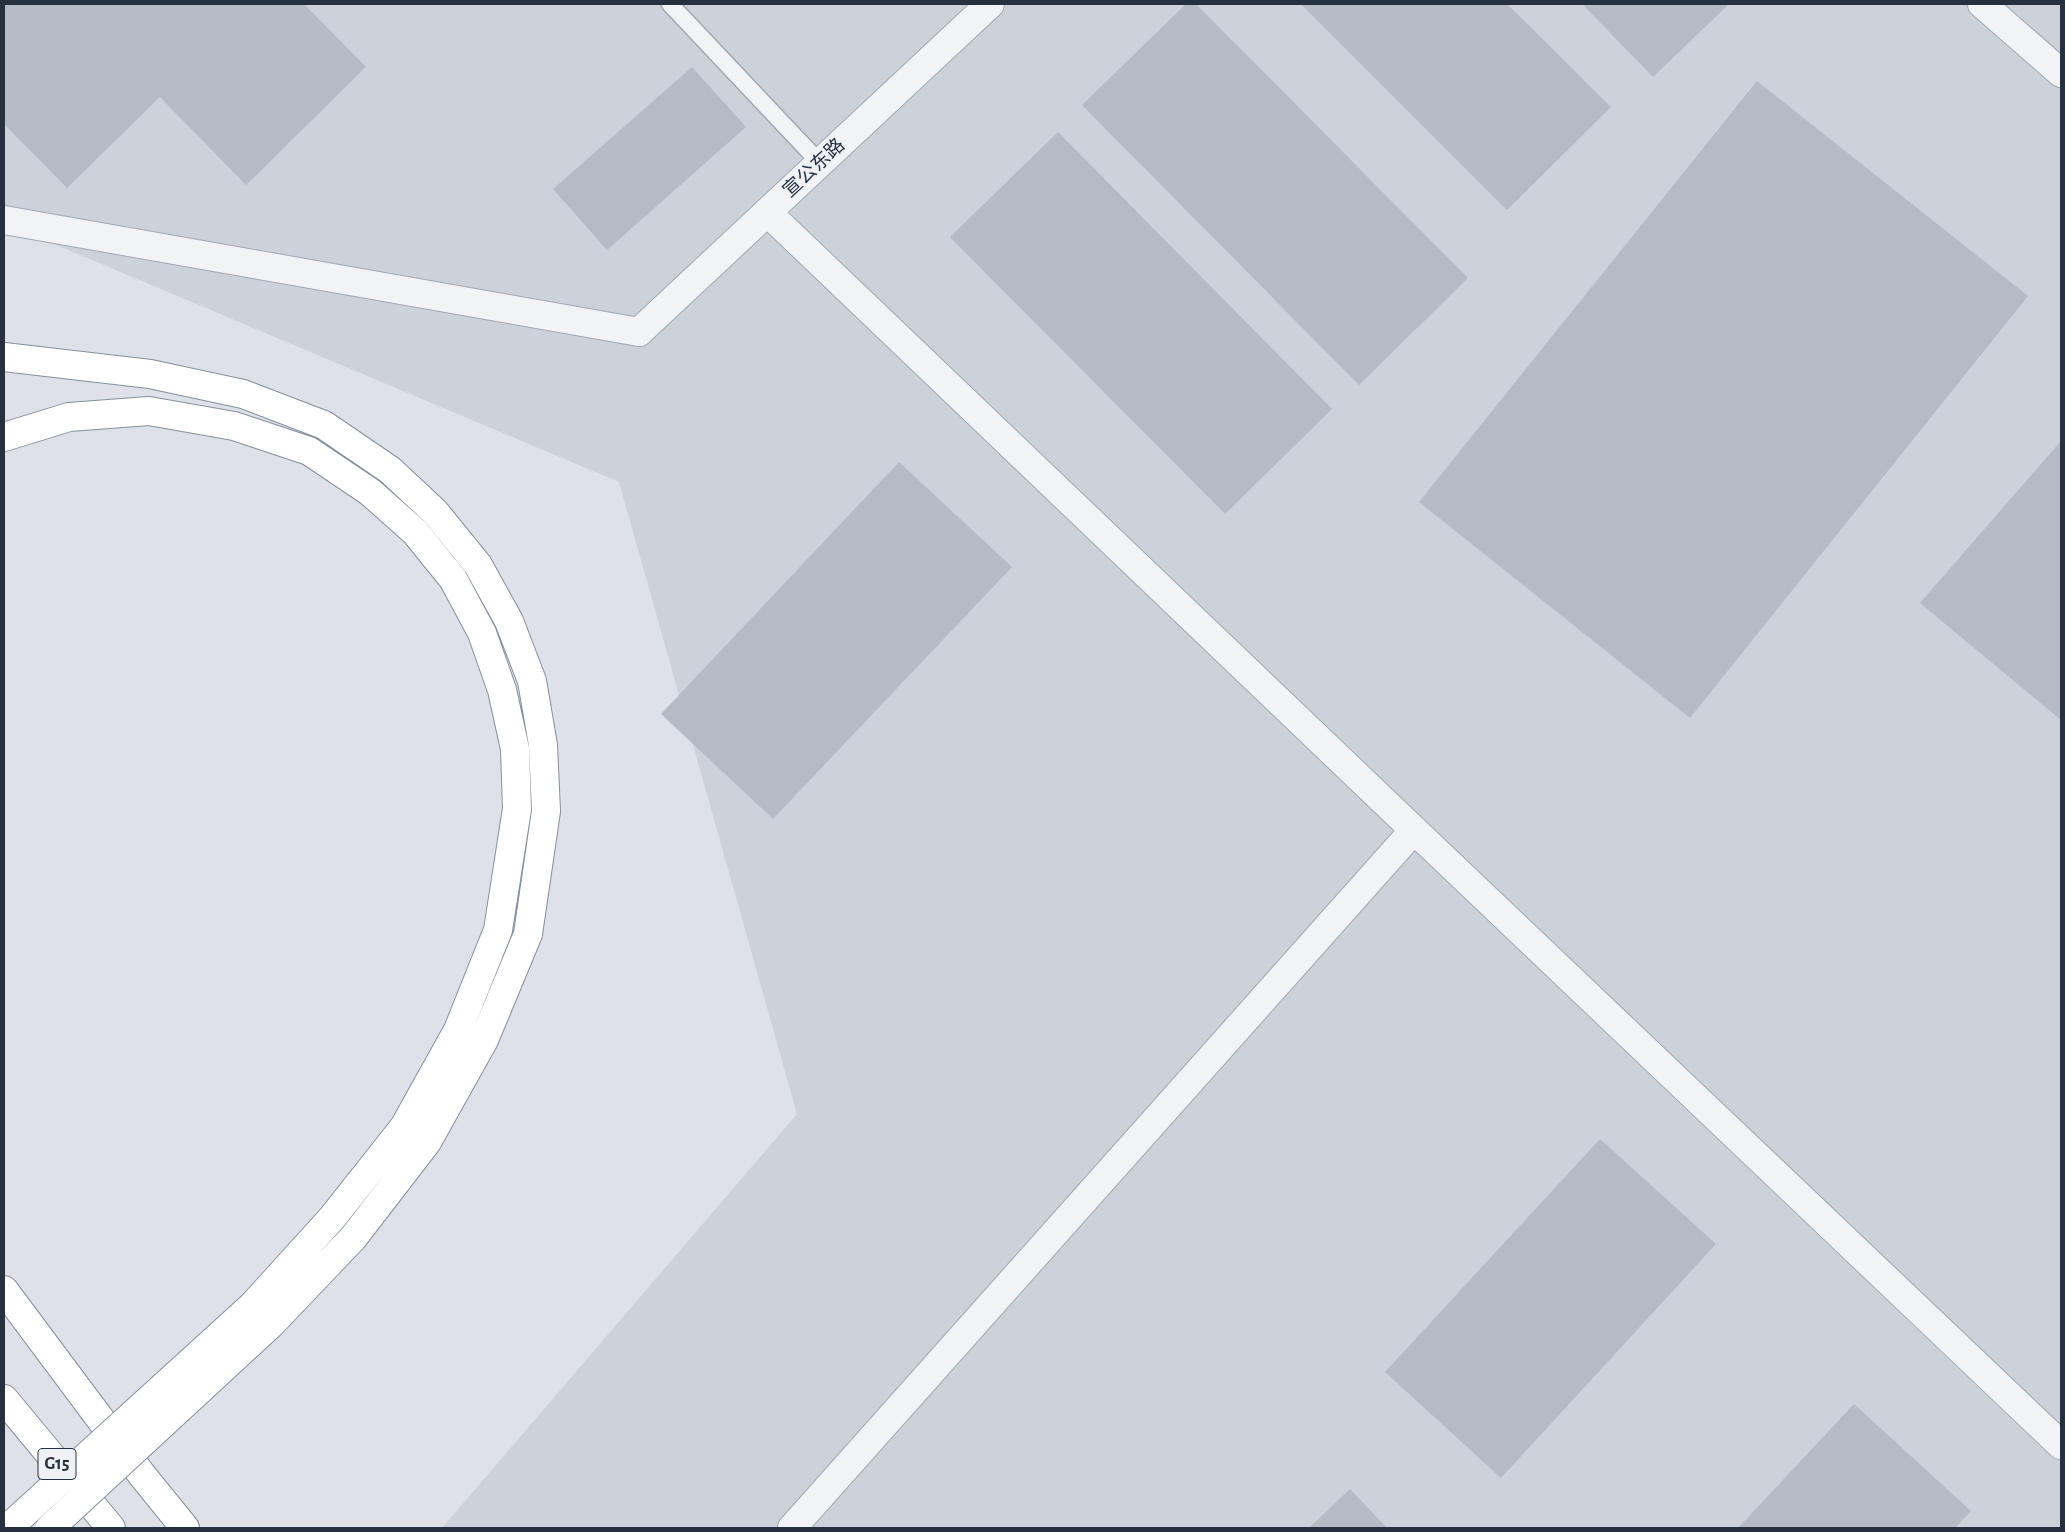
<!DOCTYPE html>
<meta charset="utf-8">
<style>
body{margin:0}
#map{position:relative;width:2065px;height:1532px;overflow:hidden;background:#dee2e8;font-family:"Alegreya Sans",sans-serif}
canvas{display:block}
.frame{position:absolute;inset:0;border:5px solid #27303e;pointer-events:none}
</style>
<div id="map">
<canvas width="2065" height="1532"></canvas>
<div class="frame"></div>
</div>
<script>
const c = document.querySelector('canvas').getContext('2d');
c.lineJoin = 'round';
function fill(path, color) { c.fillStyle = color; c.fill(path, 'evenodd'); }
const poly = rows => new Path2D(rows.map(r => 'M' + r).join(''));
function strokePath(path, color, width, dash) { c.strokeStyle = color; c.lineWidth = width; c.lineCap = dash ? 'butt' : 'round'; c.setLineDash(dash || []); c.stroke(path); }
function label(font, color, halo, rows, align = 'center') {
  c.font = font + ' "Alegreya Sans","Noto Sans SC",sans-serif'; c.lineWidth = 5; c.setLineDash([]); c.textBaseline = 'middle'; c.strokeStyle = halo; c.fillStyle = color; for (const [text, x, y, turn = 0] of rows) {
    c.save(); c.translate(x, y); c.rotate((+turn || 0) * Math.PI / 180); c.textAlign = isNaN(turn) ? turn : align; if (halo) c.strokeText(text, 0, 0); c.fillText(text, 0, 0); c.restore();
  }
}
fill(poly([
 [4,4,2061,4,2061,1528,442,1528,797,1114,619,482,4,223]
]), '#ccd1da');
fill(poly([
 [4,4,304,4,366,67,246,185,160,97,67,188,4,124],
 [1186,4,1196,4,1468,278,1359,385,1082,105],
 [1301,4,1507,4,1611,107,1507,210],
 [1582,4,1729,4,1653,77],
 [692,67,746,127,607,250,553,189],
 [1757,81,2028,296,1690,718,1419,502],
 [1058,132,1332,409,1225,514,950,237],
 [2061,441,2061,720,1920,603],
 [899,462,1012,567,773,819,661,714],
 [1600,1139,1716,1244,1501,1478,1385,1372],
 [1854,1404,1971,1511,1955,1528,1738,1528],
 [1350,1489,1387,1528,1309,1528]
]), '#b5bbc4');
const service = poly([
 [670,4,820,163]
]);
const minor = poly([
 [4,220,639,332]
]);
const tertiary = poly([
 [1982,4,2061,73],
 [767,212,1414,830,2061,1445],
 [639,332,990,4],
 [792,1528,1414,830]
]);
const motorway = poly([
 [4,357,150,374,243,394,324,425,390,470,435,512,478,565,509,621,532,681,543,745,546,811],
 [4,437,69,417,149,411,234,426,309,451,370,492,415,532,453,579,482,633,502,690,515,749,517,809],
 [4,1290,142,1475,185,1528],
 [4,1399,111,1528]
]);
strokePath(service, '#a3a9b2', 19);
strokePath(minor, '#a3a9b2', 30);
strokePath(tertiary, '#a3a9b2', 30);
strokePath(motorway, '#868f9e', 30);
strokePath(service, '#f1f3f6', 16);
strokePath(minor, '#f1f3f6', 28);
strokePath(tertiary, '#f1f3f6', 28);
strokePath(motorway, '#fff', 28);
const motorwayBridge = poly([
 [8,1528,253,1305,332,1218,404,1127,458,1030,498,930,517,809],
 [50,1528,271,1324,353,1238,427,1142,484,1040,528,934,546,811]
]);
strokePath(motorwayBridge, '#868f9e', 30, []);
strokePath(motorwayBridge, '#fff', 28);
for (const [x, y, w] of [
 [57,1464,38]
]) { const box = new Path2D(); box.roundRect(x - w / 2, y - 15.5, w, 31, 4); c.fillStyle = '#eef1f5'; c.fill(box); strokePath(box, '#27303e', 1); }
label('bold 18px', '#27303e', null, [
 ["G15",57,1464]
]);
label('19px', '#27303e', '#eef1f5', [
 ["宣公东路",814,168,-43]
]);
</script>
